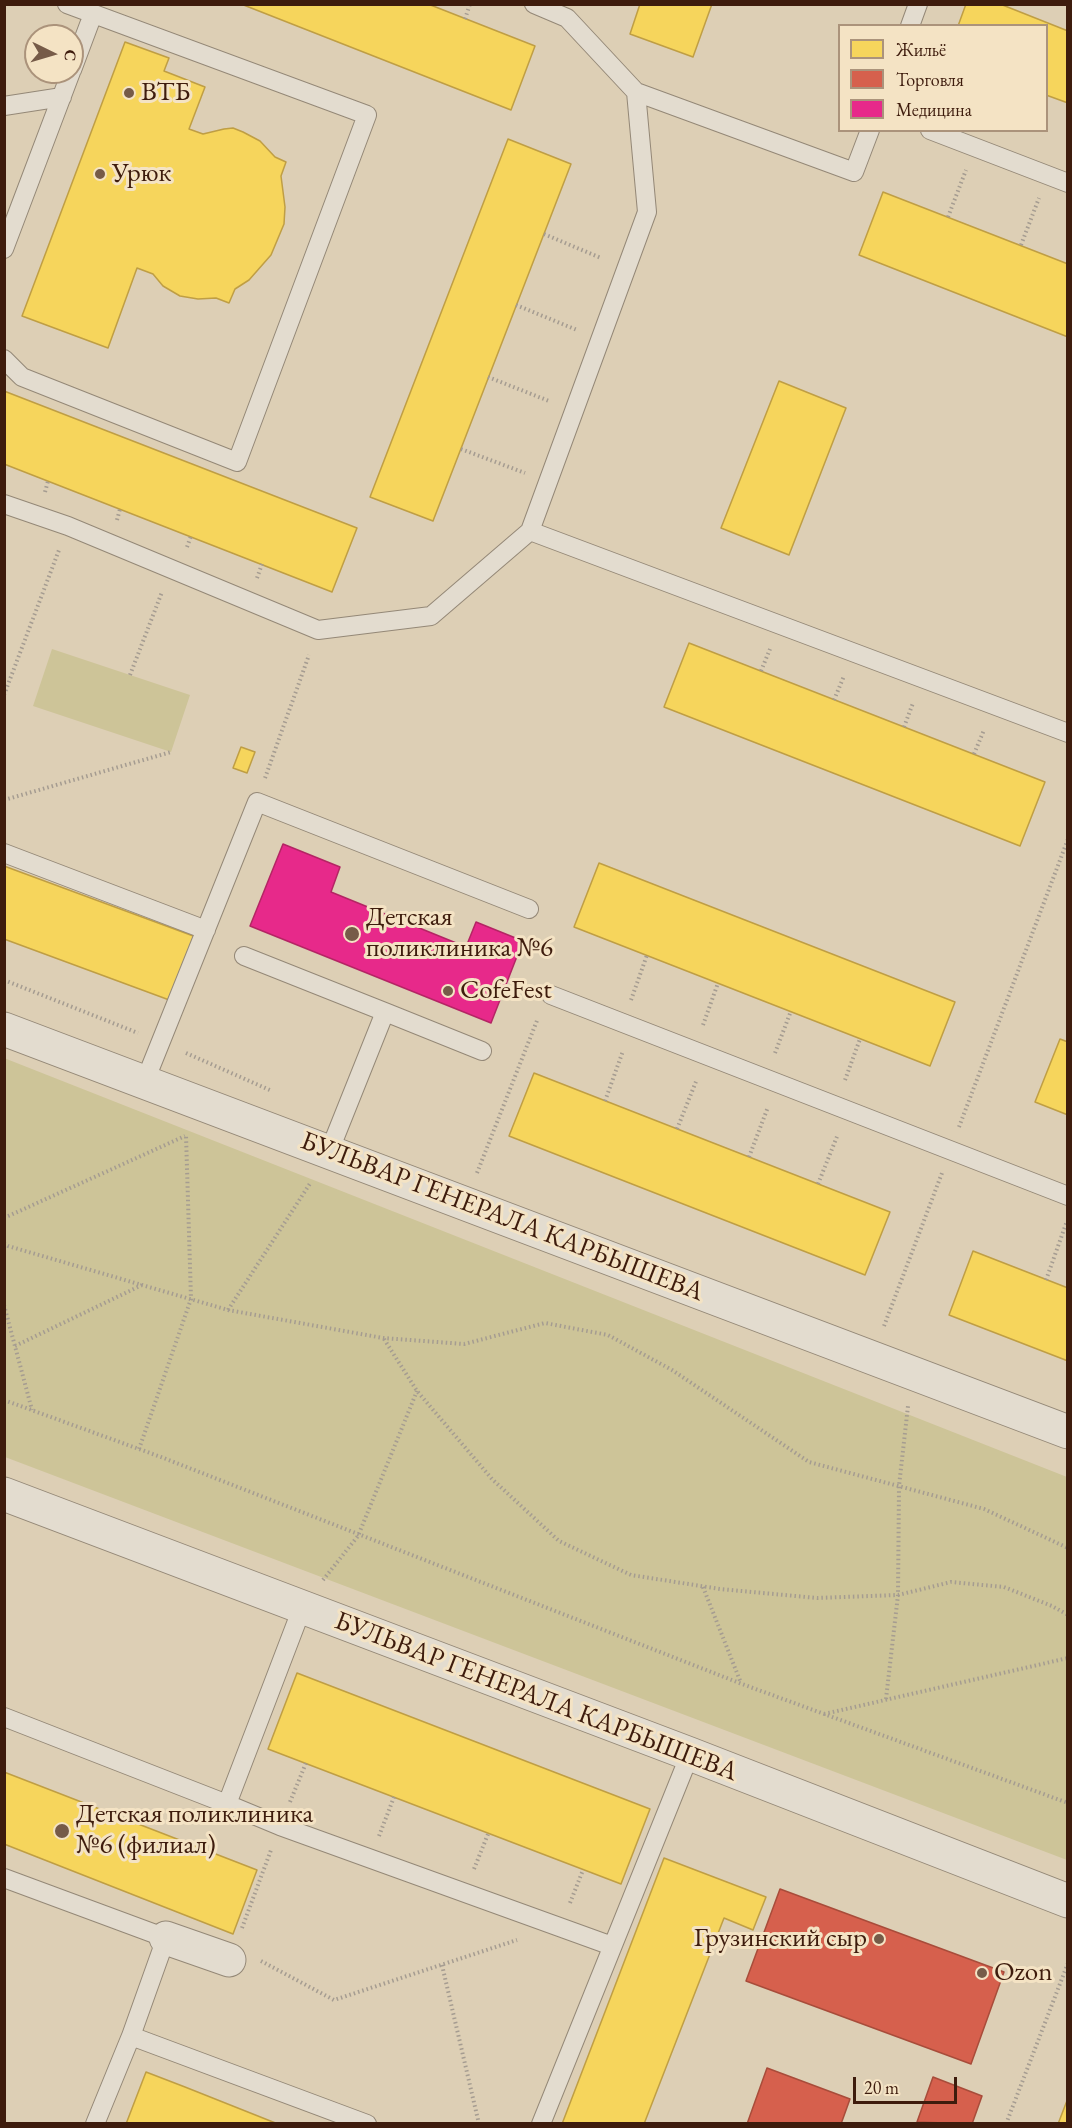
<!DOCTYPE html>
<meta charset="utf-8">
<style>
body{margin:0}
#map{position:relative;width:1072px;height:2128px;overflow:hidden;background:#ddcfb5;font-family:"EB Garamond",serif}
canvas{display:block}
.frame{position:absolute;inset:0;border:6px solid #3e1c0d;pointer-events:none}
.legend{position:absolute;left:838px;top:24px;width:210px;height:108px;box-sizing:border-box;background:#f4e3c4;border:2px solid #ab937b;margin:0;padding:8px 10px;list-style:none;font-size:18px;color:#3e1c0d}
.legend li{display:flex;align-items:center;gap:12px;height:30px}
.legend b{width:30px;border:2px solid #ab937b}
.north{position:absolute;left:24px;top:24px;width:60px;height:60px;box-sizing:border-box;background:#f4e3c4;border:2px solid #ab937b;border-radius:50%;rotate:95deg;font-size:16px;font-weight:700;line-height:24px;text-align:center;color:#3e1c0d}
.north::after{content:'';display:block;margin:auto;width:21px;height:27px;background:#765b48;clip-path:polygon(50% 0,100% 100%,50% 72%,0 100%)}
.scale{position:absolute;left:853px;top:2077px;width:104px;height:27px;box-sizing:border-box;border:3px solid #3e1c0d;border-top:0;padding-left:8px;font-size:18px;line-height:21px;white-space:nowrap;color:#3e1c0d;-webkit-text-stroke:4px #f4e3c4;paint-order:stroke}
</style>
<div id="map">
<canvas width="1072" height="2128"></canvas>
<div class="frame"></div>
<ul class="legend">
<li><b style="height:16px;background:#f6d55c"></b>Жильё</li>
<li><b style="height:16px;background:#d6604d"></b>Торговля</li>
<li><b style="height:16px;background:#e7298a"></b>Медицина</li>
</ul>
<div class="north">С</div>
<div class="scale">20 m</div>
</div>
<script>
const c = document.querySelector('canvas').getContext('2d');
c.lineJoin = 'round';
function fill(path, color) { c.fillStyle = color; c.fill(path, 'evenodd'); }
const poly = rows => new Path2D(rows.map(r => 'M' + r).join(''));
function strokePath(path, color, width, dash) { c.strokeStyle = color; c.lineWidth = width; c.lineCap = dash ? 'butt' : 'round'; c.setLineDash(dash || []); c.stroke(path); }
function label(font, color, halo, rows, align = 'center') {
  c.font = font + ' "EB Garamond",serif'; c.lineWidth = 6; c.setLineDash([]); c.textBaseline = 'middle'; c.strokeStyle = halo; c.fillStyle = color; for (const [text, x, y, turn = 0] of rows) {
    c.save(); c.translate(x, y); c.rotate((+turn || 0) * Math.PI / 180); c.textAlign = isNaN(turn) ? turn : align; if (halo) c.strokeText(text, 0, 0); c.fillText(text, 0, 0); c.restore();
  }
}
fill(poly([
 [52,649,190,695,171,752,33,706],
 [4,1058,1067,1477,1067,1860,5,1457]
]), '#cdc498');
const homes = poly([
 [241,4,428,4,535,46,511,110,241,4],
 [640,4,712,4,693,57,630,34,640,4],
 [966,4,1000,4,1068,31,1068,103,1046,95,1046,26,958,26,966,4],
 [125,42,169,58,164,71,205,87,189,129,203,134,224,129,233,128,243,132,260,141,275,157,286,162,281,176,285,207,284,224,271,255,249,280,235,289,229,303,216,298,198,299,180,296,163,286,153,274,137,268,108,348,22,316,125,42],
 [508,139,571,164,433,521,370,497,508,139],
 [883,192,1068,264,1068,337,859,255,883,192],
 [779,381,846,408,789,555,721,528,779,381],
 [4,391,357,528,332,592,4,464,4,391],
 [689,643,1045,782,1020,846,664,707,689,643],
 [241,747,255,752,247,773,233,768,241,747],
 [599,863,955,1002,930,1066,574,927,599,863],
 [4,866,196,937,172,1001,4,939,4,866],
 [1060,1039,1068,1042,1068,1115,1035,1102,1060,1039],
 [534,1073,890,1212,865,1275,509,1136,534,1073],
 [973,1251,1068,1288,1068,1361,949,1315,973,1251],
 [297,1673,650,1809,621,1884,268,1749,297,1673],
 [4,1772,257,1870,233,1934,4,1844,4,1772],
 [664,1858,766,1897,753,1930,724,1918,644,2124,562,2124,664,1858],
 [146,2072,185,2087,278,2124,126,2124,146,2072],
 [1068,2098,1068,2124,1058,2124,1068,2098]
]);
fill(homes, '#f6d55c');
strokePath(homes, '#bf9e44', 1.5);
const shops = poly([
 [780,1889,1004,1972,971,2064,746,1981,780,1889],
 [767,2068,850,2099,841,2124,747,2124,767,2068],
 [933,2077,982,2096,972,2124,917,2122,933,2077]
]);
fill(shops, '#d6604d');
strokePath(shops, '#a84c3a', 1.5);
const health = poly([
 [283,844,340,867,331,892,466,947,476,922,523,941,491,1023,250,926,283,844]
]);
fill(health, '#e7298a');
strokePath(health, '#b42564', 1.5);
const service = poly([
 [534,4,567,18,636,92,854,172,870,130],
 [910,26,918,4],
 [72,70,93,14],
 [4,106,62,97],
 [930,130,1068,183],
 [4,249,71,72],
 [4,359,22,377,237,462,367,115,67,4],
 [4,504,68,526,318,630,431,616,530,531,647,212,636,92],
 [530,531,1068,733],
 [4,853,206,930],
 [244,956,385,1012],
 [551,995,1068,1196],
 [145,1081,257,802,529,909],
 [329,1152,385,1012,482,1051],
 [4,1717,227,1804,302,1608],
 [227,1804,280,1826,612,1946],
 [4,1878,166,1938,131,2036],
 [95,2124,131,2036,367,2124],
 [541,2124,690,1754]
]);
const minor = poly([
 [166,1938,229,1960]
]);
const tertiary = poly([
 [4,1029,1068,1432],
 [4,1494,690,1754,1068,1901]
]);
strokePath(service, '#948877', 20);
strokePath(minor, '#948877', 35);
strokePath(tertiary, '#948877', 35);
strokePath(poly([
 [465,19,470,4],
 [948,217,966,170],
 [544,234,601,258],
 [1021,245,1039,198],
 [516,305,577,330],
 [488,377,549,401],
 [461,449,525,473],
 [45,492,48,481],
 [117,520,120,509],
 [187,547,191,536],
 [257,578,262,564],
 [761,671,770,649],
 [130,675,162,592],
 [4,695,59,550],
 [834,700,844,676],
 [904,727,913,703],
 [974,754,984,730],
 [265,778,309,655],
 [4,800,171,752],
 [4,980,138,1033],
 [631,1000,647,955],
 [703,1025,718,983],
 [186,1053,272,1091],
 [775,1053,791,1011],
 [845,1080,860,1039],
 [605,1101,623,1051],
 [959,1127,1068,839],
 [677,1129,697,1079],
 [749,1157,768,1107],
 [477,1173,538,1018],
 [818,1184,838,1134],
 [4,1218,185,1136],
 [4,1243,8,1246,228,1310,383,1338,464,1344,545,1323,608,1335,672,1370,809,1462,984,1509,1068,1548],
 [1046,1280,1067,1221],
 [4,1305,32,1410],
 [228,1310,311,1182],
 [884,1326,942,1173],
 [384,1339,417,1391,492,1479,559,1541,631,1575,720,1589,817,1598,898,1595,951,1582,1004,1587,1052,1606,1068,1615],
 [15,1346,142,1285],
 [4,1400,161,1457,742,1684,1068,1803],
 [139,1449,191,1299,186,1135],
 [323,1580,358,1536,417,1391],
 [703,1587,741,1683],
 [886,1699,898,1595,899,1486,908,1406],
 [824,1714,1068,1658],
 [290,1802,306,1763],
 [379,1836,394,1797],
 [474,1869,488,1834],
 [570,1903,583,1870],
 [242,1928,271,1850],
 [261,1961,334,2000,517,1940],
 [442,1965,479,2124],
 [1006,2124,1068,1963]
]), '#a59c91', 4, [1.5, 3]);
strokePath(service, '#e3dccf', 18);
strokePath(minor, '#e3dccf', 33);
strokePath(tertiary, '#e3dccf', 33);
for (const [x, y, r, color] of [
 [129,93,6,"#765b48"],
 [100,174,6,"#765b48"],
 [352,934,8,"#765b48"],
 [448,991,6,"#765b48"],
 [62,1831,8,"#765b48"],
 [879,1939,6,"#765b48"],
 [982,1973,6,"#765b48"]
]) { const dot = new Path2D(); dot.arc(x, y, r, 0, 2 * Math.PI); c.fillStyle = color; c.fill(dot); strokePath(dot, '#f4e3c4', 2); }
label('27px', '#3e1c0d', '#f4e3c4', [
 ["ВТБ",141,93],
 ["Урюк",112,174],
 ["Детская",366,918],
 ["поликлиника №6",366,949],
 ["CofeFest",460,991],
 ["Детская поликлиника",76,1815],
 ["№6 (филиал)",76,1846],
 ["Грузинский сыр",867,1939,"right"],
 ["Ozon",994,1973]
], 'left');
label('27px', '#3e1c0d', '#f4e3c4', [
 ["БУЛЬВАР ГЕНЕРАЛА КАРБЫШЕВА",502,1217,21],
 ["БУЛЬВАР ГЕНЕРАЛА КАРБЫШЕВА",536,1697,21]
]);
</script>
